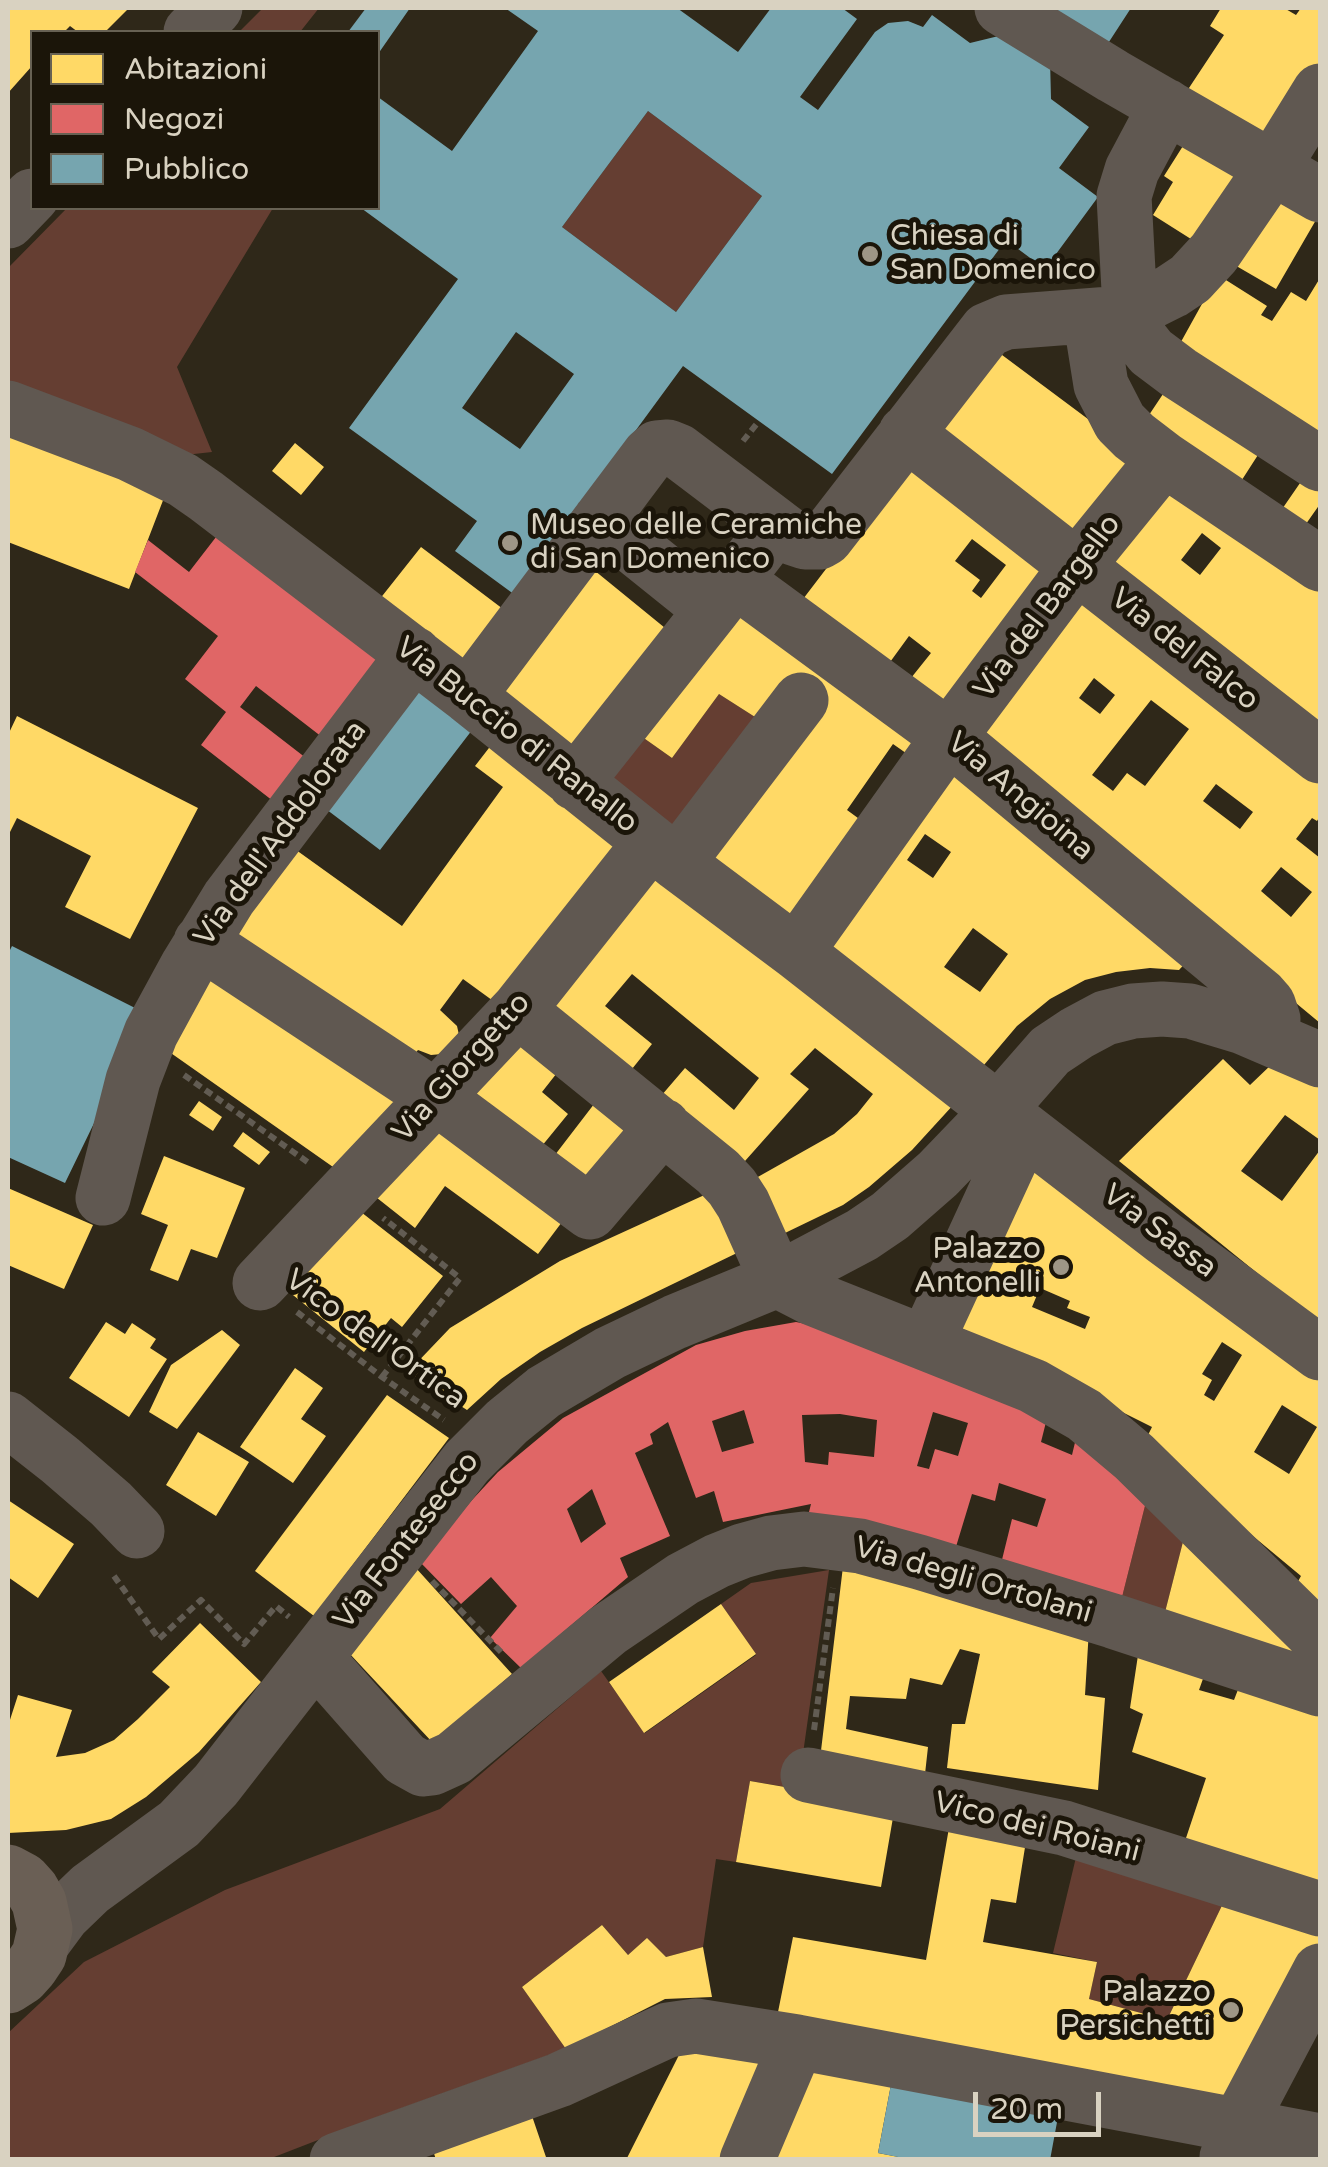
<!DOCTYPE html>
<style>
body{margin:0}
#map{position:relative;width:1328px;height:2167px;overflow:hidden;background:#2f2819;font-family:"Varela Round",sans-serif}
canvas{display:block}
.frame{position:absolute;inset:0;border:10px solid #d9d2c1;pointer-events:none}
.legend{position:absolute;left:30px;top:30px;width:350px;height:180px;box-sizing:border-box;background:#1b1509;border:2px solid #676153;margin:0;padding:12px 18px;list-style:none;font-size:30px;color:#d9d2c1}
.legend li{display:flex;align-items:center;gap:20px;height:50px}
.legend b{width:50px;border:2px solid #676153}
.scale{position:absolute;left:973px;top:2092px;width:128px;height:45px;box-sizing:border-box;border:5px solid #d9d2c1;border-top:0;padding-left:12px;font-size:30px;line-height:35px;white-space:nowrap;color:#d9d2c1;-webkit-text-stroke:8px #1b1509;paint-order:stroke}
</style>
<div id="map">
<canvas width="1328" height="2167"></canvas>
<div class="frame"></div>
<ul class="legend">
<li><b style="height:28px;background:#ffd966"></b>Abitazioni</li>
<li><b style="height:28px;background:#e06666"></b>Negozi</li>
<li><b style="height:28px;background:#76a5af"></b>Pubblico</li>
</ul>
<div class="scale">20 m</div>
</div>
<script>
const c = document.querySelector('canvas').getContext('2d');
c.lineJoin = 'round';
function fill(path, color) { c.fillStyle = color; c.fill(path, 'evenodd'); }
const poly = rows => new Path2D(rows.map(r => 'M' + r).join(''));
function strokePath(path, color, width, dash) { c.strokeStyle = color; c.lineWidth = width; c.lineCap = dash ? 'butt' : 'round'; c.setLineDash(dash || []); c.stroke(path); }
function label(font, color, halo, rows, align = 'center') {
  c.font = font + ' "Varela Round",sans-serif'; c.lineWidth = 10; c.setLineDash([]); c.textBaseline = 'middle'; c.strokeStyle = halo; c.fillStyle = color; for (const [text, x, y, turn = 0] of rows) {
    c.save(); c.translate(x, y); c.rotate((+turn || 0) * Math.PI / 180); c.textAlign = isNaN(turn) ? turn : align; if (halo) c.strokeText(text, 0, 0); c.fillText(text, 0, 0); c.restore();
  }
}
fill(poly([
 [263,8,319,8,300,32,239,32],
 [648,111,762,196,676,312,562,227],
 [67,208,273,208,177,367,212,452,185,455,8,382,8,268],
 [719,694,766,724,676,844,593,777,631,729,672,758],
 [1148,1494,1186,1530,1163,1620,1119,1609],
 [829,1570,798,1789,750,1781,736,1862,716,1859,703,1947,666,1957,647,1939,628,1955,602,1925,522,1987,566,2049,380,2116,269,2159,8,2160,8,2033,84,1962,225,1890,440,1809,601,1671,645,1733,756,1655,721,1604,751,1583],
 [1078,1849,1228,1893,1167,2020,1089,1999,1097,1962,1053,1953]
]), '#653e32');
fill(poly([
 [8,8,129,8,105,32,78,32,70,26,64,32,32,32,32,66,8,93],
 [1221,8,1284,8,1296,15,1301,8,1320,8,1320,73,1275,147,1185,94,1224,35,1210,26],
 [1188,138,1248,174,1202,246,1153,215,1173,182,1164,176],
 [1271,184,1320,213,1276,289,1226,260],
 [1218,275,1267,306,1261,315,1272,321,1291,292,1306,301,1320,278,1320,448,1177,349],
 [990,346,1147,463,1080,551,924,433],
 [1171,382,1265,444,1238,486,1143,424],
 [8,432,167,490,129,589,8,542],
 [295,443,324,467,301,495,272,471],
 [910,459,1050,569,942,710,907,683,931,653,909,636,885,669,800,603],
 [972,539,1006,565,981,598,972,591,980,580,955,561],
 [1309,470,1320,477,1320,504,1301,531,1278,515],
 [1167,474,1320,582,1320,740,1097,563],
 [1202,533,1221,548,1200,575,1181,560],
 [421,547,503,609,462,663,379,600],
 [589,566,681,641,578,765,490,694],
 [1081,592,1320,778,1320,816,1317,821,1312,818,1296,839,1320,858,1320,1023,972,734],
 [1094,678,1115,695,1100,714,1079,698],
 [1151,700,1189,729,1145,786,1127,773,1113,791,1092,775],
 [1216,784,1253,812,1240,829,1203,801],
 [1281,867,1312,892,1291,917,1261,891],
 [730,599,935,749,923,765,893,744,847,810,873,829,799,931,697,856,766,724,719,694,672,758,631,729],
 [17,716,198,808,130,939,65,907,91,856,17,818,8,836,8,735],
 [499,735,638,846,507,1011,463,979,440,1010,457,1026,459,1035,442,1054,431,1055,418,1050,409,1061,222,929,285,842,402,926,503,787,475,766],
 [952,759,1190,958,1179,970,1150,968,1116,972,1085,980,1050,999,1017,1026,978,1072,818,945],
 [925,834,951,852,933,878,907,860],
 [973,928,1008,954,980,992,944,967],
 [650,856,955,1103,912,1150,869,1187,843,1205,785,1233,756,1178,834,1134,857,1114,873,1094,815,1048,790,1074,809,1089,737,1170,655,1103,685,1068,734,1110,759,1078,632,974,605,1006,652,1044,624,1079,530,1007],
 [205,963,417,1099,343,1174,158,1044],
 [515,1024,564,1064,542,1092,568,1114,537,1152,461,1091],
 [1223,1059,1250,1085,1272,1064,1320,1086,1320,1140,1285,1115,1241,1171,1282,1201,1320,1150,1320,1324,1119,1161],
 [601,1095,646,1127,591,1192,548,1164],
 [199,1101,222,1117,213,1131,189,1115],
 [438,1115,571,1210,538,1254,445,1186,415,1228,367,1190],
 [243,1132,270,1152,259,1165,233,1146],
 [1028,1148,1320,1370,1320,1617,1291,1594,1301,1576,1212,1502,1146,1439,1152,1427,1082,1392,942,1338],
 [1040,1288,1070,1301,1067,1308,1090,1317,1085,1329,1032,1307],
 [1222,1342,1242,1355,1214,1401,1204,1395,1212,1380,1202,1374],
 [1282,1405,1317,1427,1289,1474,1254,1452],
 [164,1156,245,1188,217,1258,191,1249,178,1281,150,1270,168,1225,141,1214],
 [8,1188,93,1225,64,1289,8,1265],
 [711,1192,739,1252,582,1328,540,1352,501,1379,467,1410,408,1372,450,1328,560,1261],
 [352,1205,443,1276,402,1327,391,1318,364,1352,278,1283],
 [106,1322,125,1334,132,1323,156,1339,150,1348,167,1359,129,1417,69,1378],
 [222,1330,240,1345,177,1429,149,1412,171,1365],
 [295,1368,323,1388,301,1419,326,1436,293,1483,240,1447],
 [387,1395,449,1438,314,1616,255,1571],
 [198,1432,249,1462,216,1516,166,1485],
 [8,1500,74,1544,38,1598,8,1577],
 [1186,1530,1312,1657,1163,1620],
 [844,1558,1089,1629,1085,1695,1105,1698,1098,1790,947,1768,952,1724,965,1724,980,1654,960,1649,942,1685,910,1678,906,1699,850,1696,846,1729,928,1747,924,1783,820,1759],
 [415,1567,512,1674,433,1743,349,1653],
 [721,1604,756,1654,644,1733,609,1682],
 [200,1623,261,1682,199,1752,146,1797,111,1819,66,1830,8,1833,8,1726,18,1695,72,1710,56,1757,85,1753,114,1740,138,1719,170,1687,152,1672],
 [1140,1642,1320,1705,1320,1902,1181,1853,1206,1778,1132,1752,1143,1714,1130,1708],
 [1204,1676,1239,1687,1234,1700,1199,1690],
 [750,1781,895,1806,881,1887,736,1862],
 [950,1822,1027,1835,1016,1903,991,1899,983,1942,1097,1962,1089,1999,1167,2020,1228,1893,1320,1917,1320,1951,1239,2109,775,2027,793,1937,926,1960],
 [602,1925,628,1955,647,1938,666,1957,703,1947,712,1997,665,1999,566,2049,522,1987],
 [705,2045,782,2049,735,2160,626,2160,679,2055],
 [827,2061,893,2074,878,2153,904,2158,904,2160,761,2160,800,2084],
 [532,2116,547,2160,436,2160,433,2150]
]), '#ffd966');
fill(poly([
 [223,528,395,660,331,744,256,686,240,707,315,765,282,808,201,745,226,712,185,679,218,636,135,572,148,540,189,572],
 [796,1322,858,1334,1049,1410,1041,1442,1072,1455,1078,1430,1148,1494,1119,1609,997,1580,1012,1519,1037,1527,1046,1499,999,1483,995,1501,972,1494,955,1550,808,1516,811,1504,723,1522,714,1491,696,1498,668,1422,650,1434,653,1444,635,1453,670,1536,620,1558,628,1577,521,1668,490,1638,517,1606,491,1577,461,1604,420,1562,472,1500,498,1472,563,1418,696,1345,745,1331],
 [744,1410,754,1443,722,1452,712,1421],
 [933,1412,968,1423,958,1456,935,1449,929,1469,917,1466],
 [840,1414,877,1420,874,1457,829,1452,828,1465,805,1462,802,1415],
 [592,1489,606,1524,581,1543,567,1509]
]), '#e06666');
fill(poly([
 [366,8,410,8,378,54,378,32,348,32],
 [505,8,677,8,738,52,771,8,842,8,857,19,800,97,818,110,875,32,888,23,908,21,923,27,932,15,970,43,1011,33,1050,59,1051,99,1089,127,1059,168,1098,197,1045,269,1006,240,832,474,683,366,515,595,455,551,477,521,349,428,458,279,361,208,378,208,378,97,452,151,538,31],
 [648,111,762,196,676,312,562,227],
 [516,332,574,374,520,449,462,408],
 [1041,8,1131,8,1105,48],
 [413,671,479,721,380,850,314,800],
 [12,946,147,1014,65,1183,8,1157,8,954],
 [893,2074,1060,2106,1050,2160,913,2160,878,2153]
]), '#76a5af');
strokePath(poly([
 [743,441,759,421],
 [184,1075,309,1163],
 [297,1312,382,1377,444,1420],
 [382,1377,460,1278,383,1218],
 [114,1576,159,1639,201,1600,244,1644,276,1606,289,1617],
 [432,1581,503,1654],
 [814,1730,833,1588]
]), '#625c53', 6, [8, 5]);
strokePath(poly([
 [1002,8,1113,76,1320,195],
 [191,32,215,8],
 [1166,106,1132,170,1124,196,1130,309,1136,333,1151,352,1179,373,1320,464],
 [8,221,32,196],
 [1090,316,1101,385,1120,422,1134,436,1164,459,1320,564],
 [8,408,130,454,183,480,206,496,468,696,677,863,796,952,998,1110,1164,1238,1320,1353],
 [906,433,1320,756],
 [777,526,793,538,805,542,819,542,826,538,987,330,1006,322,1111,314,1152,301,1172,291,1190,279,1214,253,1273,167,1320,91],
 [735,580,949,737,1261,996,1268,1004,1273,1019,1269,1038],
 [468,696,649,455,657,448,668,447,678,451,777,526,712,610,600,520],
 [575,783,712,610],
 [677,863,801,700],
 [201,942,437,1098,590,1212,663,1126],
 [796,952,949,737,1077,566,1164,459],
 [518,1010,718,1172,732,1187,743,1204,777,1280],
 [103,1198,133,1080,151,1033,188,965,229,898,414,654],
 [777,1280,812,1298,1033,1386,1084,1415,1134,1457,1320,1640],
 [260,1283,518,1010,651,842],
 [926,1343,1024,1130],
 [8,1419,60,1460,111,1504,137,1531],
 [316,1658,405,1759,423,1769,432,1768,454,1758,608,1630,683,1579,717,1561,742,1551,771,1543,804,1539,860,1546,919,1562,1113,1621,1320,1689],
 [808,1775,1064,1828,1320,1909],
 [43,1942,63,1915,90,1889,179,1824,216,1785,467,1462,507,1422,544,1392,610,1353,675,1322,777,1280,862,1235,890,1216,938,1174,987,1123,1050,1051,1077,1033,1105,1018,1133,1011,1162,1009,1190,1011,1243,1027,1320,1060],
 [1227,2157,1246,2111,1320,1971],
 [337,2160,559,2080,668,2030,696,2026,797,2042,1320,2141],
 [747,2160,797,2042]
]), '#605851', 55);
strokePath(poly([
 [8,1872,23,1880,32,1890,39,1902,45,1929,39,1955,31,1967,22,1977,8,1986]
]), '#6a5f55', 55);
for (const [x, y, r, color] of [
 [870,254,10,"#9e9686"],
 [510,543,10,"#9e9686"],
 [1061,1267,10,"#9e9686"],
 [1231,2010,10,"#9e9686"]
]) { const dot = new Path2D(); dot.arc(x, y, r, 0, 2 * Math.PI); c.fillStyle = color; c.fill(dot); strokePath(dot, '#1b1509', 4); }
label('30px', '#d9d2c1', '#1b1509', [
 ["Chiesa di",890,237],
 ["San Domenico",890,271],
 ["Museo delle Ceramiche",530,526],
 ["di San Domenico",530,560],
 ["Palazzo",1041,1250,"right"],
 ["Antonelli",1041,1284,"right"],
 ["Palazzo",1211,1993,"right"],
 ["Persichetti",1211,2027,"right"]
], 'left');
label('30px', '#d9d2c1', '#1b1509', [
 ["Via del Bargello",1048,607,-53],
 ["Via del Falco",1184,650,38],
 ["Via Buccio di Ranallo",516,736,38],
 ["Via Angioina",1020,797,40],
 ["Via dell'Addolorata",281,834,-54],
 ["Via Giorgetto",462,1068,-48],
 ["Via Sassa",1159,1232,37],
 ["Vico dell'Ortica",375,1340,36],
 ["Via Fontesecco",407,1541,-52],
 ["Via degli Ortolani",973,1581,16],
 ["Vico dei Roiani",1037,1828,14]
]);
</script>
